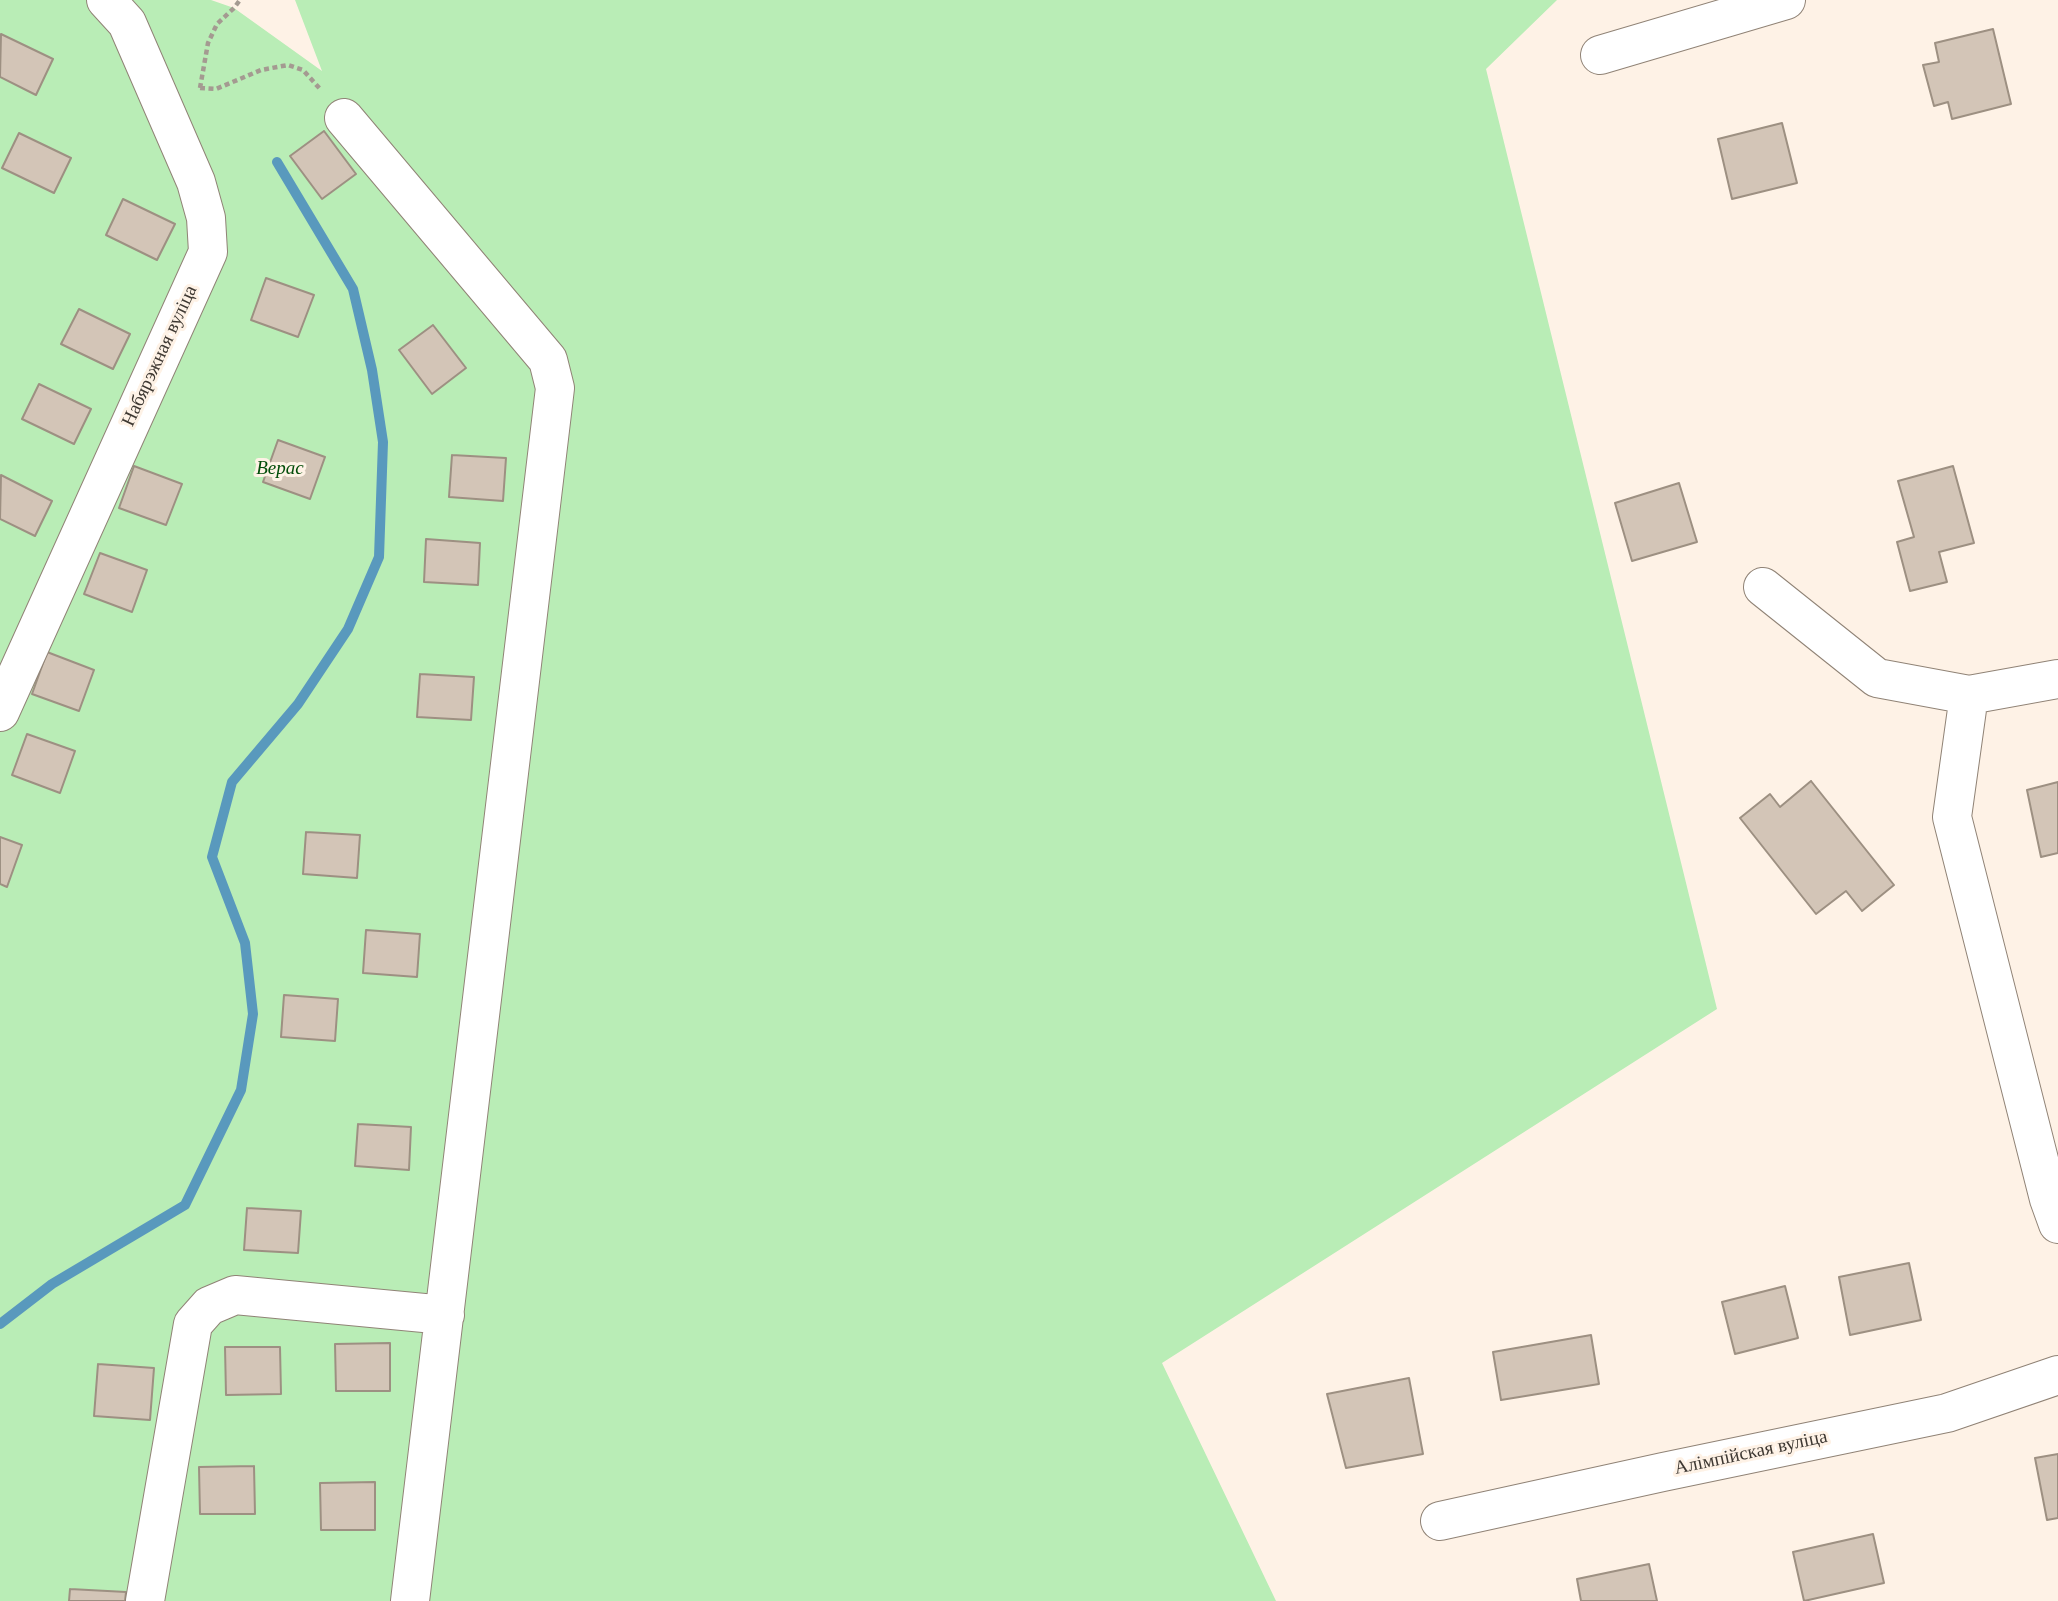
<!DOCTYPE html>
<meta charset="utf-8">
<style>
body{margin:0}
canvas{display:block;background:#fef2e6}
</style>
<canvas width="2058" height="1601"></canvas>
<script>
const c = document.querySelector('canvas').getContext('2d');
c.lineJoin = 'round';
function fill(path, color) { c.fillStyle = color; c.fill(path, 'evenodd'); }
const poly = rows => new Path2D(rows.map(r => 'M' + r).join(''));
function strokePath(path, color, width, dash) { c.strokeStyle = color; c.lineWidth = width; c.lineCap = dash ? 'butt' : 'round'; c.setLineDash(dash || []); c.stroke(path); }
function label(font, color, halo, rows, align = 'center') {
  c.font = font + ' Georgia,serif'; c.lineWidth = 6; c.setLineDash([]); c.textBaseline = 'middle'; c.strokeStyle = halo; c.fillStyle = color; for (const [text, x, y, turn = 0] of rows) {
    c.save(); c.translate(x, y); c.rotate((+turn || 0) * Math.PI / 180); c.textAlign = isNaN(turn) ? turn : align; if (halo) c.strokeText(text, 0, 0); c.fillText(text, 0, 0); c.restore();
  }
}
fill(poly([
 [0,0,211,0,234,8,322,71,295,0,1557,0,1486,69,1717,1009,1162,1363,1276,1601,0,1601]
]), '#b9edb6');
strokePath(poly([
 [0,1324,52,1284,185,1205,241,1090,253,1014,245,943,212,857,232,782,298,704,348,629,379,557,383,442,372,370,353,289,277,162]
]), '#5999bd', 10);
const building = poly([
 [1993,29,2011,104,1952,119,1948,102,1934,106,1923,65,1939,62,1935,43,1993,29],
 [1,34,53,59,36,95,0,77,1,34],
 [1782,123,1797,183,1732,199,1718,139,1782,123],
 [324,131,356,174,322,199,290,156,324,131],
 [19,133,71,158,54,193,2,168,19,133],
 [123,199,175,224,157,260,106,235,123,199],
 [266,278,314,295,298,337,251,320,266,278],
 [79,309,130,334,113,369,61,344,79,309],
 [433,325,466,368,432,394,399,350,433,325],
 [39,384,91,409,74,444,22,419,39,384],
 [278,440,325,457,310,499,263,482,278,440],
 [452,455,506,458,503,501,449,497,452,455],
 [134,466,182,484,166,525,119,508,134,466],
 [1953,466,1974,543,1939,552,1947,582,1910,591,1897,542,1914,537,1898,481,1953,466],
 [1,475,52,501,35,536,0,519,1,475],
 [1679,483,1697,542,1632,561,1615,503,1679,483],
 [426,539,480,543,478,585,424,582,426,539],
 [100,553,147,570,132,612,84,594,100,553],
 [47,652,94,670,79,711,32,694,47,652],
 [420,674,474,677,471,720,417,717,420,674],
 [27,734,75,751,60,793,12,775,27,734],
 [1811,781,1894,885,1862,911,1846,891,1816,914,1740,818,1770,794,1780,807,1811,781],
 [2058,782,2058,853,2041,857,2027,790,2058,782],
 [306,832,360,835,357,878,303,874,306,832],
 [0,837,22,845,7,887,0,884,0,837],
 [366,930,420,934,417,977,363,973,366,930],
 [284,995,338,999,335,1041,281,1037,284,995],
 [358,1124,411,1127,409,1170,355,1166,358,1124],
 [247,1208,301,1211,298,1253,244,1250,247,1208],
 [1909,1263,1921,1320,1850,1335,1839,1277,1909,1263],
 [1785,1286,1798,1338,1735,1354,1722,1302,1785,1286],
 [1591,1335,1599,1384,1501,1400,1493,1352,1591,1335],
 [390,1343,390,1391,336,1391,335,1344,390,1343],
 [225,1347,280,1347,281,1394,226,1395,225,1347],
 [98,1364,154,1368,150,1420,94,1416,98,1364],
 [1409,1378,1423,1454,1346,1468,1327,1394,1409,1378],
 [2058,1454,2058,1518,2047,1520,2035,1458,2058,1454],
 [254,1466,255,1514,200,1514,199,1467,254,1466],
 [375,1482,375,1530,321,1530,320,1483,375,1482],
 [1873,1534,1884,1583,1804,1601,1793,1552,1873,1534],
 [1649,1564,1657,1601,1581,1601,1577,1579,1649,1564],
 [70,1589,126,1592,125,1601,69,1601,70,1589]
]);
fill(building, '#d3c5b7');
strokePath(building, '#9d9082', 2);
const minor = poly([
 [1600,55,1786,0],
 [344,118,548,360,555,388,410,1601],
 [1763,587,1877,678,1969,695,2058,679],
 [1969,695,1952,817,2049,1199,2058,1224],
 [0,712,208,252,206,218,196,182,127,23,106,0],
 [1440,1521,1663,1472,1947,1413,2058,1375],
 [145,1601,193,1324,209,1306,235,1295,445,1315]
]);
strokePath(minor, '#908376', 40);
strokePath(poly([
 [200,88,216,89,261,70,288,65,303,70,321,90],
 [200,88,208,43,217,24,234,8,240,0]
]), '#a49a91', 4.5, [5, 3.5]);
strokePath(minor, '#fff', 38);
label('19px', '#3e3832', '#fef2e6', [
 ["Набярэжная вуліца",160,356,-65],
 ["Алімпійская вуліца",1751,1453,-12]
]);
label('italic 19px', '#034d0a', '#fef2e6', [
 ["Верас",280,469]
]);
</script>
